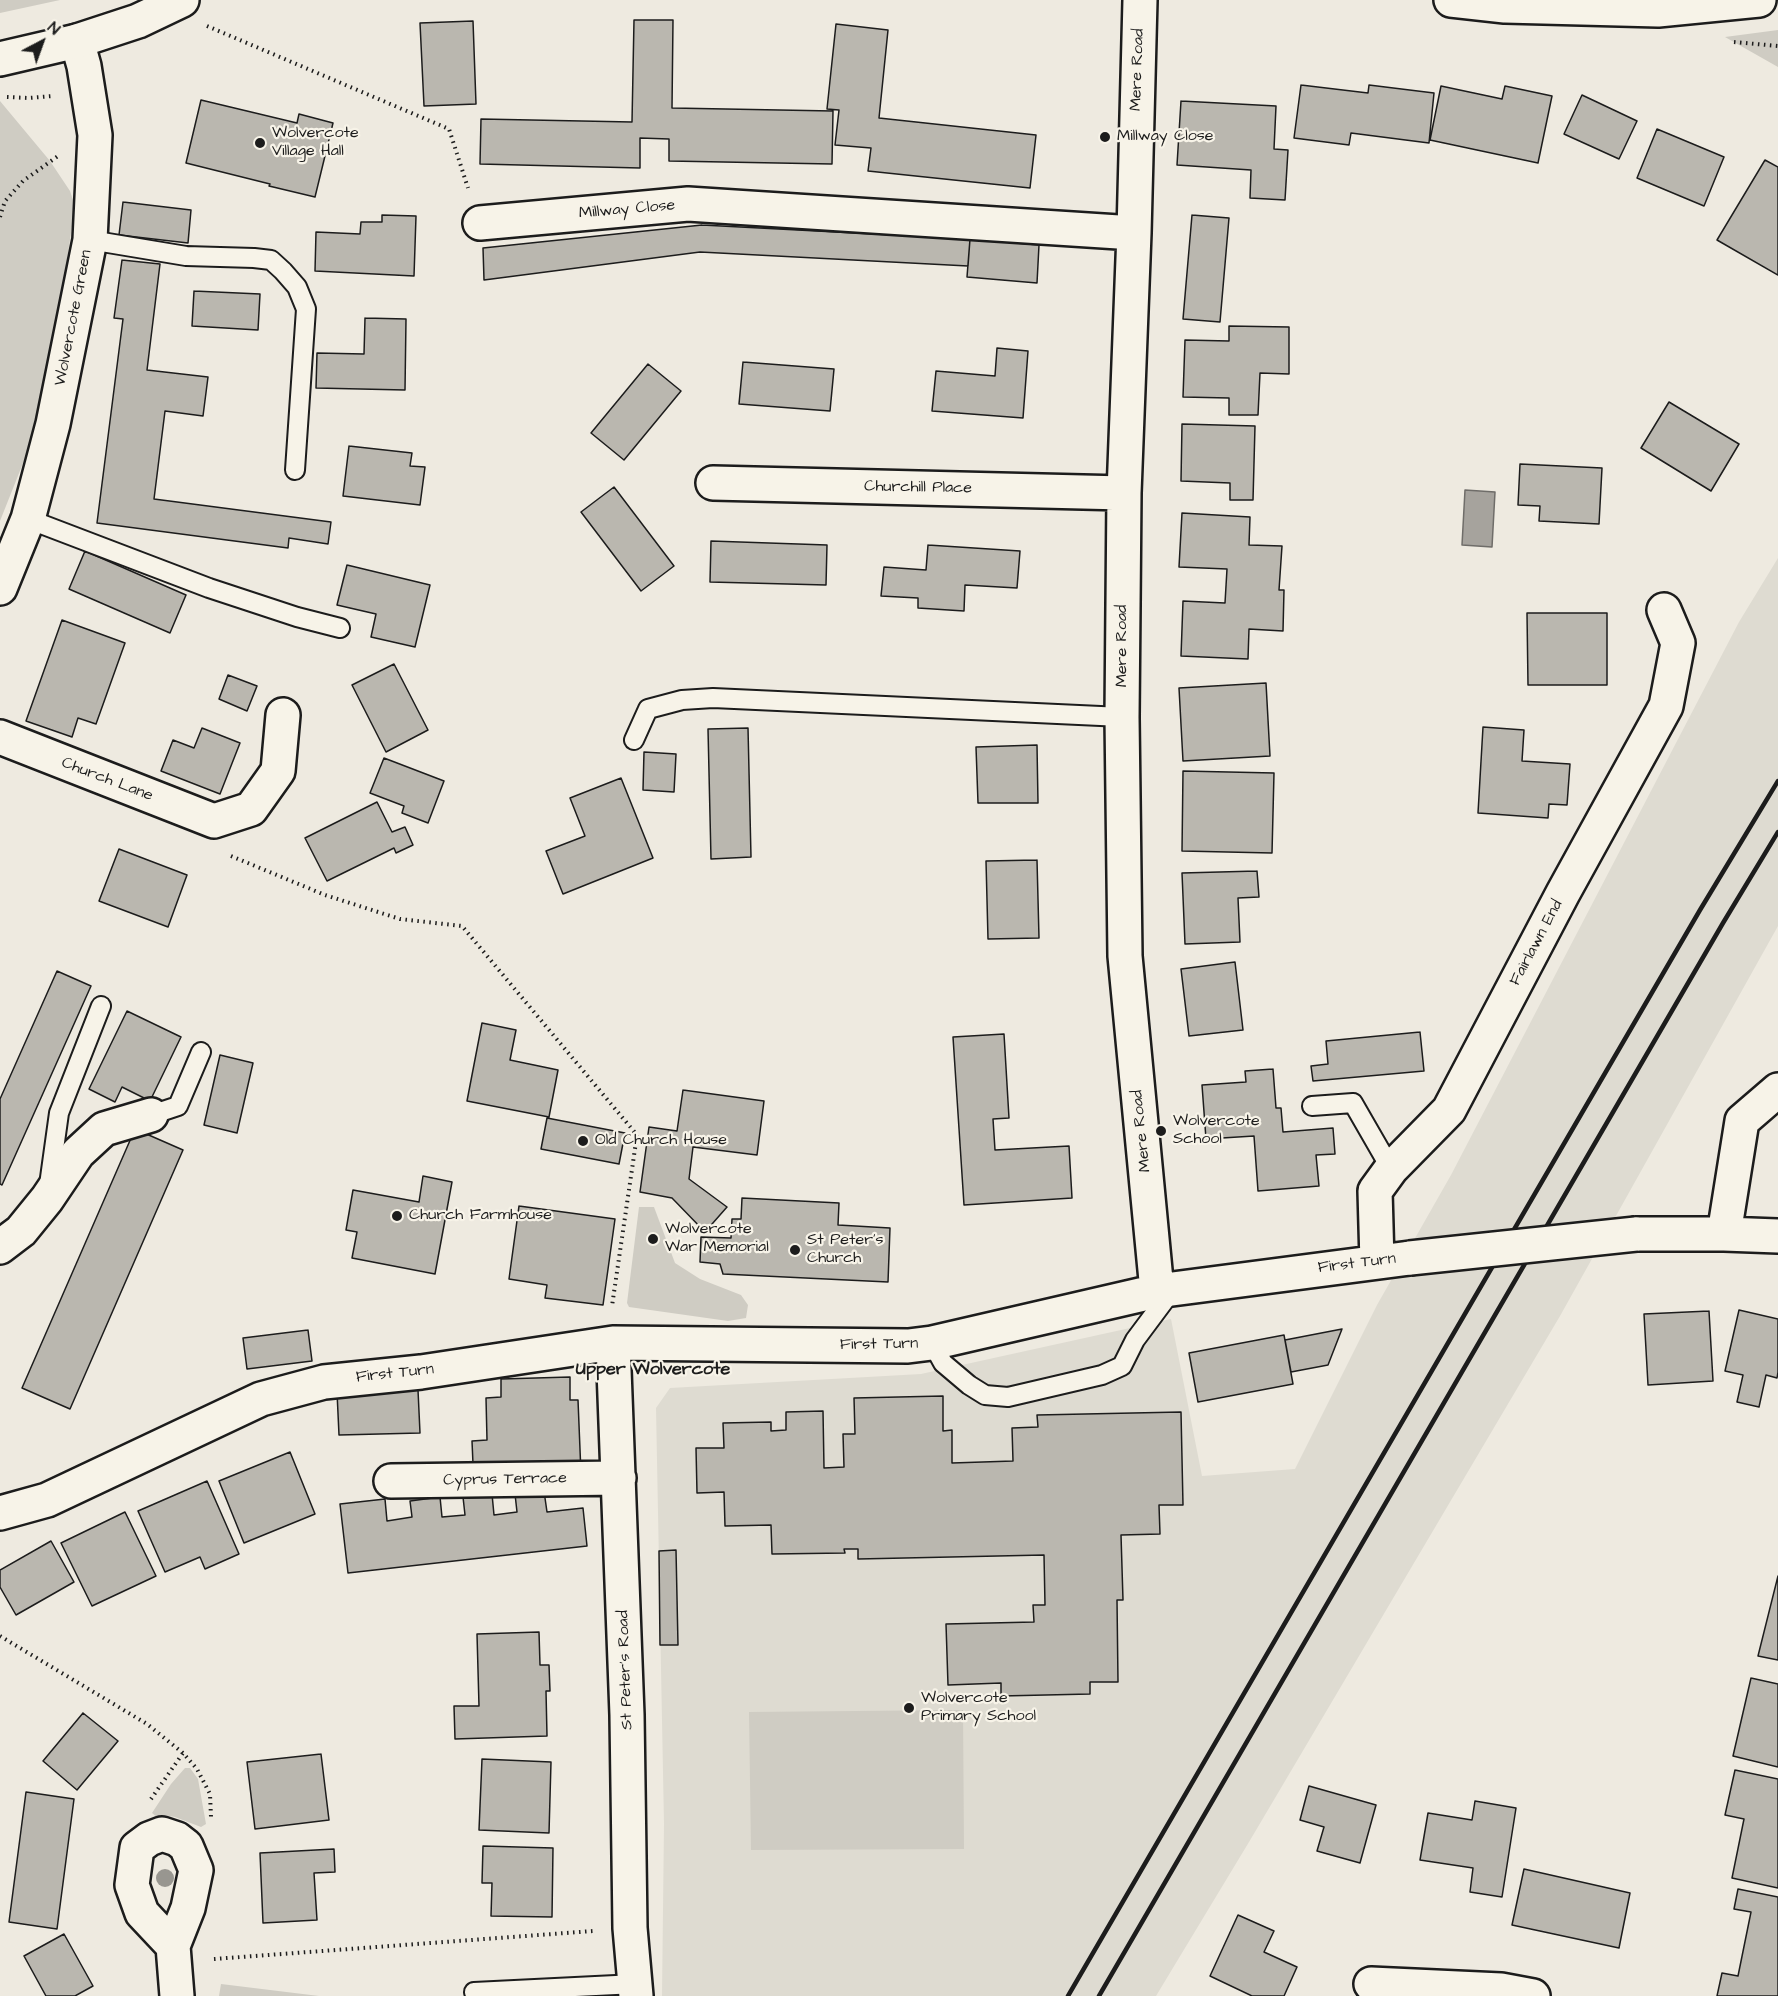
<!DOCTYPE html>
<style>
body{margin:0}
#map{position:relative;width:1778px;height:1996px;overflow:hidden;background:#eeeae0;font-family:"Architects Daughter",sans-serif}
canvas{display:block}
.north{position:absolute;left:12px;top:12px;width:60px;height:60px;-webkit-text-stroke:4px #f7f3e8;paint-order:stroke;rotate:41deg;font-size:16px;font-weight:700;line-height:24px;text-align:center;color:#1c1c1c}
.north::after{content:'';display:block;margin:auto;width:21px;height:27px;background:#1c1c1c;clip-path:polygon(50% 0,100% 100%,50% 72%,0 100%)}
</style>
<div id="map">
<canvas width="1778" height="1996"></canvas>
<div class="north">N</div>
</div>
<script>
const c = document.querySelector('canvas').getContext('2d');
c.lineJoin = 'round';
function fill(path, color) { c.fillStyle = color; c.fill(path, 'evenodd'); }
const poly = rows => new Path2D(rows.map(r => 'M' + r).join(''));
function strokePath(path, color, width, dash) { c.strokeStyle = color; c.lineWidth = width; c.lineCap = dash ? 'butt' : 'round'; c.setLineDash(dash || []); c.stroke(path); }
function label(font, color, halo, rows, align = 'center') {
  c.font = font + ' "Architects Daughter",sans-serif'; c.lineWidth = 4.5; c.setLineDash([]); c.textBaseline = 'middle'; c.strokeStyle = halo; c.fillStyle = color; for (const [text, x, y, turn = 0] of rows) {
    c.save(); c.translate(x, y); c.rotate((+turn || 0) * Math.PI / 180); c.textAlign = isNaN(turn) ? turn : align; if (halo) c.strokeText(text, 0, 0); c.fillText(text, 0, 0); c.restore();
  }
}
fill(poly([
 [1778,558,1778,926,1560,1316,1249,1842,1156,1996,662,1996,664,1824,656,1408,670,1388,921,1374,1171,1319,1202,1476,1295,1469,1377,1305,1451,1175,1739,622]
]), '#dedbd1');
fill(poly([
 [0,0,60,0,0,13],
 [1778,30,1778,67,1725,37],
 [0,101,50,161,70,191,75,206,64,280,33,438,0,521],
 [639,1207,654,1207,675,1263,700,1279,741,1295,748,1305,746,1318,728,1321,629,1307,627,1303],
 [963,1710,964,1849,751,1850,749,1712],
 [185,1768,190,1768,198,1779,206,1824,201,1827,175,1817,163,1815,158,1818,152,1813,171,1784],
 [221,1984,319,1996,219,1996]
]), '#cfccc3');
const water = poly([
 [1465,490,1495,492,1492,547,1462,545,1465,490]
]);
fill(water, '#a6a39d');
strokePath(water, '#6f6d69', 1.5);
const building = poly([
 [634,20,673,20,672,108,833,111,832,164,669,161,669,139,640,138,640,168,480,164,481,119,632,122,634,20],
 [473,21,476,104,424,106,420,23,473,21],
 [836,24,888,30,879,118,1036,135,1030,188,868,171,871,148,835,145,839,110,827,109,836,24],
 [1301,85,1368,93,1369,85,1434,93,1429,143,1351,133,1349,145,1294,138,1301,85],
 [1441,86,1502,99,1505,86,1552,96,1538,163,1430,140,1441,86],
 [1582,95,1637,121,1619,159,1564,134,1582,95],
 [201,100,297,123,299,114,333,123,315,197,269,186,270,184,186,163,201,100],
 [1181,101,1276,106,1274,149,1288,150,1285,200,1250,198,1251,170,1177,165,1181,101],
 [1657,129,1724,157,1704,206,1637,178,1657,129],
 [1765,160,1778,167,1778,275,1717,240,1765,160],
 [123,202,191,210,188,243,119,235,123,202],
 [382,215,416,216,414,276,315,271,316,232,360,234,361,222,382,222,382,215],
 [1192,215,1229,218,1220,322,1183,319,1192,215],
 [702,225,970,239,968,266,700,252,484,280,483,248,702,225],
 [970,239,1039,245,1037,283,967,277,970,239],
 [122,260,160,264,147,370,208,377,203,416,165,411,154,499,331,522,328,544,289,538,288,548,97,523,123,319,114,318,122,260],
 [194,291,260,294,258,330,192,326,194,291],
 [365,318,406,319,405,390,316,388,317,353,364,354,365,318],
 [1229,326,1289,327,1289,374,1260,373,1258,415,1229,415,1229,398,1183,397,1185,340,1229,341,1229,326],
 [997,348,1028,351,1023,418,932,411,936,371,995,376,997,348],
 [743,362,834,369,830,411,739,404,743,362],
 [648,364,681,391,624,460,591,433,648,364],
 [1669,402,1739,444,1711,491,1641,448,1669,402],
 [1182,424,1255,426,1253,500,1230,500,1230,483,1181,481,1182,424],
 [349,446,412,453,410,466,425,467,420,505,343,496,349,446],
 [1520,464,1602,468,1599,524,1539,521,1540,506,1518,505,1520,464],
 [614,487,674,566,641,591,581,512,614,487],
 [1182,513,1250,517,1249,545,1282,546,1279,590,1284,590,1283,631,1249,629,1248,659,1181,656,1183,601,1225,603,1227,569,1179,567,1182,513],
 [711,541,827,545,826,585,710,582,711,541],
 [928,545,1020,551,1017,588,965,585,964,611,918,608,918,598,881,596,884,567,926,570,928,545],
 [85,551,186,595,170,633,69,589,85,551],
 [347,565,430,585,415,647,371,637,376,614,337,605,347,565],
 [1527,613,1607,613,1607,685,1528,685,1527,613],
 [62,620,125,643,96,724,78,718,72,737,26,721,62,620],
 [394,664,428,730,386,752,352,685,394,664],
 [228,675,257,686,247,711,219,699,228,675],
 [1266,683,1270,756,1183,761,1179,688,1266,683],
 [1483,727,1524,730,1522,761,1570,764,1567,805,1549,804,1548,818,1478,813,1483,727],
 [202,728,240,743,220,794,161,771,173,740,194,748,202,728],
 [748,728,751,857,711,859,708,729,748,728],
 [1037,745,1038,803,978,803,976,747,1037,745],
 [644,752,676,754,674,792,643,790,644,752],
 [384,758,444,781,428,823,402,813,404,806,370,793,384,758],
 [1183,771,1274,773,1272,853,1182,851,1183,771],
 [621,778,653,858,563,894,546,851,585,836,570,798,621,778],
 [377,802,392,832,405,827,413,845,396,853,394,848,327,881,305,838,377,802],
 [119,849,187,875,168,927,99,901,119,849],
 [1037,860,1039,938,988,939,986,861,1037,860],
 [1257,871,1259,897,1238,898,1240,942,1185,944,1182,873,1257,871],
 [1235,962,1243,1030,1189,1036,1181,969,1235,962],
 [57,971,91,986,2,1185,0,1184,0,1099,57,971],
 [127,1011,181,1037,150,1101,122,1087,115,1102,89,1089,127,1011],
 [482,1023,516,1030,510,1060,558,1070,549,1117,467,1101,482,1023],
 [1420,1032,1424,1071,1313,1081,1311,1066,1328,1064,1326,1041,1420,1032],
 [1004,1034,1009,1118,993,1119,995,1150,1069,1146,1072,1198,964,1205,953,1037,1004,1034],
 [220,1055,253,1063,237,1133,204,1125,220,1055],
 [1273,1069,1276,1108,1281,1108,1283,1132,1333,1128,1335,1154,1316,1155,1319,1186,1258,1191,1254,1136,1206,1139,1202,1085,1246,1082,1245,1071,1273,1069],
 [683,1090,764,1101,757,1155,693,1147,689,1179,727,1207,705,1232,672,1198,640,1192,649,1127,677,1131,683,1090],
 [547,1118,625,1133,619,1164,541,1149,547,1118],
 [135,1129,183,1150,70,1409,22,1388,135,1129],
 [423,1176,452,1182,435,1274,352,1258,357,1232,346,1230,353,1190,419,1202,423,1176],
 [742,1198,839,1203,838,1225,890,1228,888,1282,723,1274,720,1264,700,1262,701,1237,731,1238,732,1219,741,1219,742,1198],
 [519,1206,615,1219,603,1305,545,1298,547,1285,509,1279,519,1206],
 [1739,1310,1778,1319,1778,1372,1777,1378,1766,1375,1759,1407,1737,1402,1743,1375,1725,1371,1739,1310],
 [1709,1311,1713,1381,1648,1385,1644,1314,1709,1311],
 [1342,1329,1328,1365,1291,1372,1285,1340,1342,1329],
 [308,1330,312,1361,247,1369,243,1338,308,1330],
 [1284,1335,1293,1384,1198,1402,1189,1353,1284,1335],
 [570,1377,570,1400,578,1400,581,1474,473,1464,472,1441,487,1440,486,1398,501,1397,501,1379,570,1377],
 [418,1390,420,1433,339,1435,337,1392,418,1390],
 [943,1396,943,1431,952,1430,952,1463,1013,1461,1012,1428,1038,1427,1037,1415,1181,1412,1183,1505,1159,1505,1160,1534,1121,1535,1123,1600,1117,1600,1118,1682,1090,1682,1090,1694,1001,1696,1001,1683,948,1685,946,1624,1034,1622,1033,1605,1045,1605,1044,1555,858,1559,858,1549,844,1549,845,1553,772,1554,771,1525,725,1526,724,1492,697,1493,696,1448,724,1448,723,1423,771,1422,771,1431,786,1430,786,1412,823,1411,824,1468,844,1467,843,1434,855,1434,854,1398,943,1396],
 [290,1452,315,1514,244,1543,219,1481,290,1452],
 [207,1481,239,1554,205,1569,200,1557,165,1572,138,1511,207,1481],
 [544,1491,547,1512,583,1508,587,1546,348,1573,340,1504,385,1499,387,1521,412,1517,410,1501,440,1497,442,1517,465,1515,463,1497,492,1494,494,1515,517,1512,515,1494,544,1491],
 [125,1512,156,1576,92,1606,61,1543,125,1512],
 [51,1541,74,1582,16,1615,0,1587,0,1570,51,1541],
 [676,1550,678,1645,660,1645,659,1551,676,1550],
 [1778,1576,1778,1660,1758,1656,1778,1576],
 [539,1632,540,1665,549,1665,550,1691,546,1691,547,1736,455,1739,454,1706,479,1706,477,1634,539,1632],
 [1751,1678,1778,1684,1778,1767,1733,1756,1751,1678],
 [83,1713,118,1741,77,1790,43,1761,83,1713],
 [321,1754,329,1820,255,1829,247,1762,321,1754],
 [482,1759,551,1762,549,1833,479,1830,482,1759],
 [1735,1770,1778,1779,1778,1888,1732,1878,1744,1819,1725,1815,1735,1770],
 [1309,1786,1376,1805,1360,1863,1317,1851,1324,1827,1300,1820,1309,1786],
 [26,1792,74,1799,57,1929,9,1922,26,1792],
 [1475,1801,1516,1808,1502,1897,1470,1892,1473,1868,1420,1860,1428,1813,1472,1820,1475,1801],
 [483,1846,553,1848,552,1917,491,1916,492,1883,482,1883,483,1846],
 [334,1849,335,1872,314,1873,317,1920,263,1923,260,1853,334,1849],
 [1524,1869,1630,1893,1619,1948,1512,1925,1524,1869],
 [1738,1889,1778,1897,1778,1996,1717,1996,1722,1973,1738,1976,1751,1912,1734,1909,1738,1889],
 [1238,1915,1274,1931,1264,1952,1297,1967,1284,1996,1252,1996,1210,1976,1238,1915],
 [64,1934,93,1986,75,1996,46,1996,24,1956,64,1934]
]);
fill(building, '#bab7af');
strokePath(building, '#1c1c1c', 1.5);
const service = poly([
 [90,240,186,256,254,258,271,260,283,271,297,287,306,309,295,470],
 [28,519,209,588,297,617,340,628],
 [634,740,648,709,682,700,713,698,1122,717],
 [1312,1106,1353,1103,1391,1169],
 [151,1115,178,1106,201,1052],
 [49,1185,59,1113,101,1006],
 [932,1343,943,1363,969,1385,985,1395,1008,1397,1102,1375,1122,1366,1135,1340,1173,1289],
 [474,1992,636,1984]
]);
const minor = poly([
 [1140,0,1134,233,1124,493,1122,717,1125,956,1157,1291],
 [480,223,688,204,1134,233],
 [713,483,1124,493],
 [0,588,28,519,53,424,90,240,95,135,84,66,77,41],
 [0,737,214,821,251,809,278,771,283,715],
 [1636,1234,1724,1234,1778,1236],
 [1724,1234,1742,1121,1778,1090],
 [0,1247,21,1231,47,1199,78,1153,104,1129,151,1115],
 [1377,1262,1375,1191,1391,1169,1449,1110,1563,893,1666,706,1678,643,1664,610],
 [613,1343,627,1715,630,1928,636,1996],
 [391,1481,619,1478],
 [0,1513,47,1500,261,1399,324,1382,421,1372,613,1343,908,1346,932,1343,1157,1291,1410,1258],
 [173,1946,142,1913,132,1885,137,1848,149,1839,162,1834,177,1839,186,1846,196,1870,188,1908,173,1946,177,1996],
 [1371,1984,1501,1990,1533,1996]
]);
const tertiary = poly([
 [1451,0,1505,6,1658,10,1759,0],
 [0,59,77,41,138,21,182,0]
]);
strokePath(service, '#1c1c1c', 22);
strokePath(minor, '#1c1c1c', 38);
strokePath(tertiary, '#1c1c1c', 38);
strokePath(poly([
 [207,26,449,129,468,188],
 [1734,42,1778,46],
 [7,97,28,98,53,96],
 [0,217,5,201,23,181,58,156],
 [231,856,325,895,400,919,462,926,637,1135,612,1306],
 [0,1636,147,1724,183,1753,197,1769,210,1794,211,1817],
 [151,1799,183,1753],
 [214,1959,593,1931]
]), '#1c1c1c', 4, [1.5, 4.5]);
strokePath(service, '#f7f3e8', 18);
strokePath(minor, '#f7f3e8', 33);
strokePath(tertiary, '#f7f3e8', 33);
strokePath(poly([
 [1068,1996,1700,910,1778,781],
 [1099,1996,1723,923,1778,832]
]), '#1c1c1c', 4.5);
const minorBridge = poly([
 [1410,1258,1636,1234]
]);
strokePath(minorBridge, '#1c1c1c', 38, []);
strokePath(minorBridge, '#f7f3e8', 33);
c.fillStyle = '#989690';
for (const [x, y] of [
 [165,1878]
]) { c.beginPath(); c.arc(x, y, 9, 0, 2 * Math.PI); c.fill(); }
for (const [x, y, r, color] of [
 [1105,137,6,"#1c1c1c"],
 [260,143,6,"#1c1c1c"],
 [1161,1131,6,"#1c1c1c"],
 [583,1141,6,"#1c1c1c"],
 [397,1216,6,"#1c1c1c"],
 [653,1239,6,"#1c1c1c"],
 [795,1250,6,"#1c1c1c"],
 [909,1708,6,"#1c1c1c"]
]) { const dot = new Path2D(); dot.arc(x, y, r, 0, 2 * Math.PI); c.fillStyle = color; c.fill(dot); strokePath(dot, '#f7f3e8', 2); }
label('16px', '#1c1c1c', '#f7f3e8', [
 ["Mere Road",1138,70,-88],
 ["Millway Close",627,210,-5],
 ["Wolvercote Green",74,318,-79],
 ["Churchill Place",918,488,1],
 ["Mere Road",1123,646,-90],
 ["Church Lane",107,780,21],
 ["Fairlawn End",1537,943,-62],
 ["Mere Road",1142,1131,-96],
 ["First Turn",1357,1264,-7],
 ["First Turn",879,1345,-1],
 ["First Turn",395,1374,-6],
 ["Cyprus Terrace",505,1480,-1],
 ["St Peter's Road",626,1670,-92]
]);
label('16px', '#1c1c1c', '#f7f3e8', [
 ["Wolvercote",272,134],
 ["Village Hall",272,152],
 ["Millway Close",1117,137],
 ["Wolvercote",1173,1122],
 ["School",1173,1140],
 ["Old Church House",595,1141],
 ["Church Farmhouse",409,1216],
 ["Wolvercote",665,1230],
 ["War Memorial",665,1248],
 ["St Peter's",807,1241],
 ["Church",807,1259],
 ["Wolvercote",921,1699],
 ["Primary School",921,1717]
], 'left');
label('bold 18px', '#1c1c1c', '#f7f3e8', [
 ["Upper Wolvercote",653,1370]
]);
</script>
